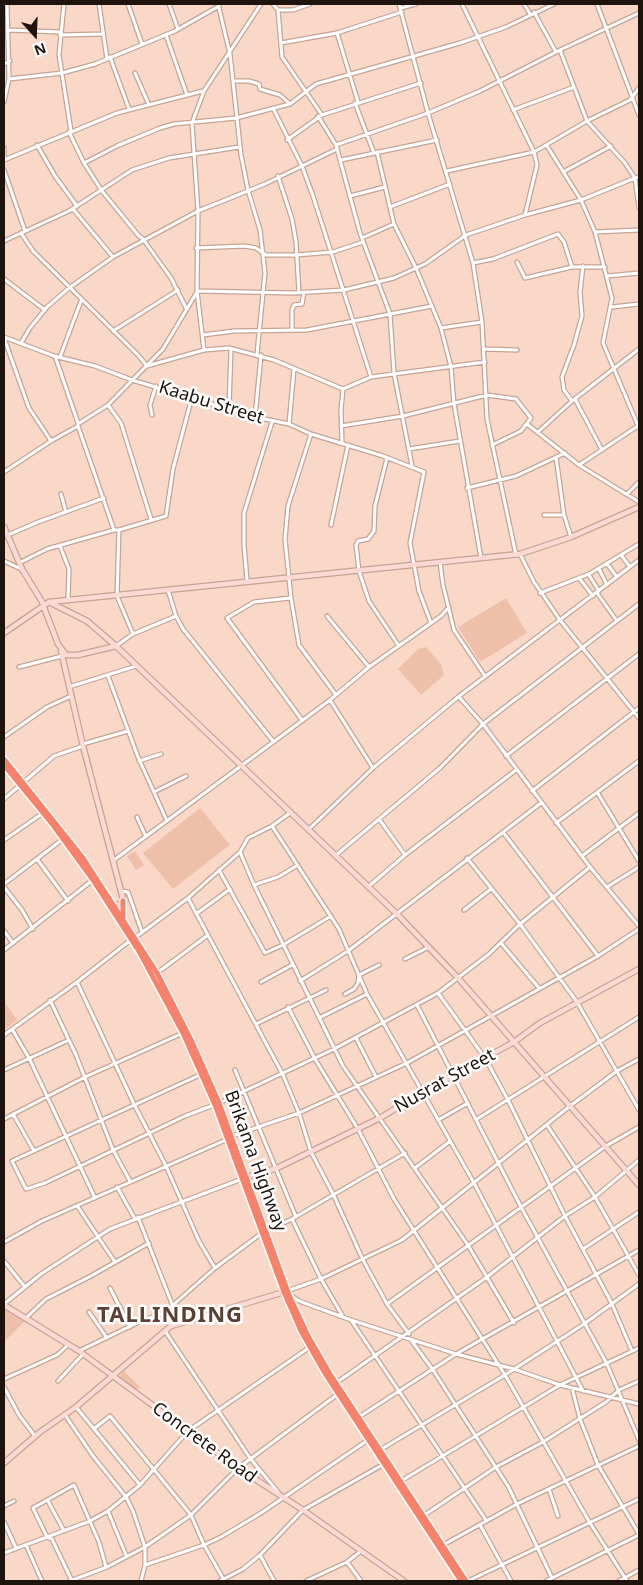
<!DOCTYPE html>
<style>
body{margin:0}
#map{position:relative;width:643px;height:1585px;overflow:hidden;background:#f9d8c8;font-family:"Noto Sans",sans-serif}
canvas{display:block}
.frame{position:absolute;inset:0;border:5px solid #1e130d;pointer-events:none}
.north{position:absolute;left:10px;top:10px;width:50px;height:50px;-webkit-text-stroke:4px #fff;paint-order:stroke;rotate:160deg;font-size:14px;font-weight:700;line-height:20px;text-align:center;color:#1e130d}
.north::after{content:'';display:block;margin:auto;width:18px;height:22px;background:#1e130d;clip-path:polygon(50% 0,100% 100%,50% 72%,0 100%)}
</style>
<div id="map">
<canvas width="643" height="1585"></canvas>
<div class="frame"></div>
<div class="north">N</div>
</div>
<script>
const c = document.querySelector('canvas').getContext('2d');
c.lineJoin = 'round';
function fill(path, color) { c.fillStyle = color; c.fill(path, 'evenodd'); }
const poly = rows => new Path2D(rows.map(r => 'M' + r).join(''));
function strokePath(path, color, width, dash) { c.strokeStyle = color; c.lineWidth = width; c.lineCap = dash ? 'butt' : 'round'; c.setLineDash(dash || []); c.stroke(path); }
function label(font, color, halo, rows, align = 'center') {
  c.font = font + ' "Noto Sans",sans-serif'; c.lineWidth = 5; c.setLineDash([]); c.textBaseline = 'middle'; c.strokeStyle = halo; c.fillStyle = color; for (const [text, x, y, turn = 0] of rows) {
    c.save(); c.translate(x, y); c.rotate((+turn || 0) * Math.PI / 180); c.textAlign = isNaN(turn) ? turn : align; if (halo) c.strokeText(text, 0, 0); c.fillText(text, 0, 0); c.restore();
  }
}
fill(poly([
 [506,598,527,633,480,662,458,627],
 [426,647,441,664,444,675,421,695,398,669,418,649],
 [200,808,230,845,173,889,143,853],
 [135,851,144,865,136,870,127,856],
 [4,1001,17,1020,4,1030],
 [4,1308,25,1321,4,1342],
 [124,1371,140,1387,135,1392,117,1379]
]), '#efc0a9');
const street = poly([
 [64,4,59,55,71,131],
 [99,4,107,59],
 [128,4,142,44],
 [169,4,178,29],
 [218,4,230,54,241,155,248,190,260,230,265,273,257,354],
 [273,4,278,10,282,57,322,115],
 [399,4,428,113,473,263,482,322,487,419,516,555],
 [462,4,534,152,537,165,525,215],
 [524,4,530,14],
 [597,4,639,115],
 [401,8,416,4],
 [278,10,293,10,310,4],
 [534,12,556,52],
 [9,30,60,32],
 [337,33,358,102],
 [60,35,102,34],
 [166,35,187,95],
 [281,43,337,33,402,12],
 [110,57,129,109],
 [4,64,10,61],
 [135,73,149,105],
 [9,79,62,73,95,64,175,31,219,6],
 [234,81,249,81,259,84,260,89,280,95,290,104],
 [4,102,9,79,7,4],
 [355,103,374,153],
 [273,108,302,166,313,196,371,377],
 [513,110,574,87],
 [318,116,336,145,360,233,390,314,394,373,412,466],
 [69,132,84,163,102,191,138,235,143,239,171,278,186,308],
 [287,140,322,115,421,83],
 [37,145,55,176,77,206],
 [336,145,428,113,480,91,560,50,639,13],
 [547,146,581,200,595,232,612,298,603,343,639,428],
 [4,148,4,160],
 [377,152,394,224,416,268,441,328,451,367,454,404,481,558],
 [4,160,117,113,203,91],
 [341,160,437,140],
 [84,163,119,145,160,128,174,124,236,118,290,104,316,84,460,43,506,27,554,4],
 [4,170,25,231],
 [447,171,534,152,587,121,630,100,639,88],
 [565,171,611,146],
 [278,176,292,219,296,242,299,293],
 [639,177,635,178,639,208],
 [350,196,385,187],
 [390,207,450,184],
 [73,209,113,257],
 [595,232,639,230],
 [21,233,33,251,138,355,147,366,204,350,229,348,274,360,343,389],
 [362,238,394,224],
 [4,241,69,211,132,170,169,158,239,147],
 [196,248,245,246,256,248,266,255,296,255,333,252,363,242],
 [517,262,525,278,572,267,605,267],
 [473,263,493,259,558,234,564,242,572,267],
 [607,276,639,273],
 [4,279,45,310],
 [197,291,293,293,344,290,394,278,425,264,466,235,525,215,581,200,635,178,625,163,587,121,560,50],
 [612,307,639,304],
 [441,328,482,322],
 [292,329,292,310,294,305,302,304,304,292],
 [113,331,178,290],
 [203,335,234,331,307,330,432,306],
 [4,337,54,356,95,366,132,380,255,417,289,424,311,434,383,456,424,472,410,543,419,591,431,623],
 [4,338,29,408,51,441],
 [21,343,30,328,47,307,69,288,113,257,198,211,265,184,337,149],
 [484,349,517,350],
 [204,350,197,291,198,211,192,123,204,91,261,4],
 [55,356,78,423],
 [60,357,81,301],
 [575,399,602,450],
 [572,401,564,390,562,377,574,345,582,316,580,292,583,266],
 [108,405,121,423,151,519],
 [229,409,231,349],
 [152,415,150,405,156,386],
 [255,417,261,355],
 [289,424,294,369],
 [527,424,579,465,639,502],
 [78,426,114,530,119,530,166,516,173,469,192,397],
 [341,426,403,416,487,395,516,399,531,418,521,431,492,445],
 [538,432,572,401,639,349],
 [311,434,288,506,285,539,291,598,299,645,336,695],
 [342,443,341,410,343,389,371,377,485,362],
 [409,449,460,441],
 [556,457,564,515,571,537],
 [387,458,375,506,374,531,368,539,358,541,356,545,359,571,369,601,399,646],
 [579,465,638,426],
 [4,472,51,441,78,426,78,424,108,405,163,349,197,292],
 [467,488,516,476,565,453],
 [61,494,66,512],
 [627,494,639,482],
 [544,515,564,515],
 [331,525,348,445],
 [119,530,117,596,133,634],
 [8,535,38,522,104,498],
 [60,546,69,569,68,599],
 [520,554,534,582,560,620,639,718],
 [622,556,630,567],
 [4,561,21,569],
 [440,562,443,585,454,630,485,676],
 [19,563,47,549,114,530],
 [608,565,617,577],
 [599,569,607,585],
 [589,575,599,591],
 [579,578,593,596],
 [247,580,244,545,244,513,272,422],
 [168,590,176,616,183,629,273,741],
 [540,593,589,574,639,544],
 [597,593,617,621],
 [290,598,254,602,227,618,302,720],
 [327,616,369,667],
 [116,646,133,634,176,616],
 [19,667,62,656],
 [108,676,138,757,167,821],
 [69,687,136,666],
 [459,697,483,724,590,867,639,926],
 [330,700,373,768],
 [4,737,47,707,71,696],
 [83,744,128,731],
 [506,756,639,654],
 [139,761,161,754],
 [532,791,639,708],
 [154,792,186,776],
 [597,792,639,861],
 [4,799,54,756,83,746],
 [290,813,272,826,248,838,240,852,254,885,343,1066,468,1245,514,1323],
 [137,817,146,837],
 [379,819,405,855],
 [556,823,639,761],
 [272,826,339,929,367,994,474,1183,583,1391],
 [308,830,373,768,458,697,639,560],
 [503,832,598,956],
 [4,840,43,813],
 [335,856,440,768,483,724,639,604],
 [582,856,639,813],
 [467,858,520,924,577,1002,639,1110],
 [37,859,68,901],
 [114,860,330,700,369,667,441,616,449,607],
 [219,870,265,953,283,945,331,916],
 [4,884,63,839],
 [254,885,278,877,298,865],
 [4,887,22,910,33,929],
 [368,887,405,855,516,770],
 [607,887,639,867],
 [121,891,128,892,142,932],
 [188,898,283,1075,299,1113,311,1152,333,1194,363,1260,387,1304,409,1334],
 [464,910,491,889],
 [196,914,230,889],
 [4,931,13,943],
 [136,937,188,898,240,852],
 [501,943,539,988],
 [4,950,94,879],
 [405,959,429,947],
 [157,973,208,935],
 [300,981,348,951,541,803],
 [77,982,134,1104,166,1166,199,1241,215,1268],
 [261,982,292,965],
 [438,993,485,1058,508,1100,565,1216,612,1304,632,1351],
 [345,994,354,989,358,983,359,975,379,965],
 [50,1000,76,1055,113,1150,130,1181],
 [417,1005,521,1207,607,1364,639,1440],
 [288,1007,315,1059,358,1129,394,1199,505,1375,590,1523,627,1581],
 [319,1018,367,994],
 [256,1024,326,990],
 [12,1029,29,1058,95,1198],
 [4,1035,77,982,132,939],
 [356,1038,376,1077],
 [4,1070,69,1040],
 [235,1070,296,1217],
 [202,1074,12,1161,26,1189,45,1183,185,1116,214,1105],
 [219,1103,334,1049,438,993,489,954,520,924,590,867],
 [13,1114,34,1151],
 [4,1119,85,1077,183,1033],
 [477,1119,639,1017],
 [438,1120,468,1103],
 [547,1125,595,1197,639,1275],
 [232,1136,299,1113,407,1063,598,956,639,929],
 [415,1168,449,1142],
 [117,1187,135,1219],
 [78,1207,115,1262],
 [138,1217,172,1304],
 [292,1219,321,1279,342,1315],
 [266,1231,292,1219,405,1153],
 [4,1242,42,1221,228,1139],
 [583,1249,639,1212],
 [4,1261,25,1287],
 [110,1288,130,1327],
 [287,1291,321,1279,402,1240,570,1106,617,1071,639,1059],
 [290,1295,299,1301,351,1320,456,1354,514,1369,560,1385,639,1404],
 [4,1304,41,1274,110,1229,242,1179],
 [387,1304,606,1146,639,1127],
 [89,1312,107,1338],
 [164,1313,171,1326],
 [26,1318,46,1299,91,1276,149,1243],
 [351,1320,486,1520],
 [165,1331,250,1458,278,1492],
 [411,1340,433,1370,508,1486,552,1578],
 [79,1351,141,1321,164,1313,215,1268,262,1233],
 [4,1379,57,1355,68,1345],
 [58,1381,83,1354],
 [336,1383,487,1277,565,1216,595,1197,639,1160],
 [4,1387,19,1415,35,1436],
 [572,1388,580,1419,598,1465,639,1534],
 [76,1407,140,1485],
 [65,1415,93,1456,126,1497,133,1511,145,1547,145,1565,141,1581],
 [359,1417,456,1354,639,1250],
 [95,1428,110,1416,191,1515,204,1545,224,1580],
 [380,1450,505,1375,584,1324,639,1284],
 [401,1481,560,1385,639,1348],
 [549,1489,558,1516],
 [48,1501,64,1531],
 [4,1506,14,1501],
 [108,1511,126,1555],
 [423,1516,496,1467,543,1442,606,1402,619,1390,639,1381],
 [4,1522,16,1548],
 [480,1525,511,1581],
 [26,1545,42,1581],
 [443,1545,517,1504,639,1446],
 [4,1553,90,1521,108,1511,140,1485,188,1431,310,1347],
 [260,1555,274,1581],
 [347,1562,361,1581],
 [145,1565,204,1545,221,1537,261,1513,368,1440],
 [70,1581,107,1567,145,1547,191,1515,238,1468,338,1394],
 [72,1581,52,1539,47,1537,33,1508,74,1485,99,1542,106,1567],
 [220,1581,243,1569,260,1555,303,1510,384,1464],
 [306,1581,347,1562,361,1551],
 [468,1581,639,1499],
 [546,1581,639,1535],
 [619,1581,639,1570]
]);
const secondary = poly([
 [4,527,22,569,44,605],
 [49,602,87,621,116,646,397,914,459,979,639,1185],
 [43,605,58,644,66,655,78,655,116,646],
 [4,633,49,602,520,554,571,537,639,507],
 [61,651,83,746,123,899,122,902,113,909],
 [244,1178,277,1168,380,1118,423,1092,514,1042,540,1023,639,969],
 [4,1305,79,1351,238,1468,303,1510,404,1581],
 [4,1463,40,1432,76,1407,171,1326,284,1292]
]);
const highway = poly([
 [4,759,83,858,157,973,192,1042,219,1103,289,1295,308,1336,330,1374,466,1581],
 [4,765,53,825,93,880,140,953,183,1033,215,1105,284,1292,301,1331,326,1375,461,1581],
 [123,901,123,917]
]);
strokePath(street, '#c4a495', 5.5);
strokePath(secondary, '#c4a495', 7);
strokePath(highway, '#fff', 8);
strokePath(street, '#fff', 3);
strokePath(secondary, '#fdd9d3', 4.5);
strokePath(highway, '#f7816b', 5);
label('18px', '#1e130d', '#fff', [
 ["Kaabu Street",211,403,17],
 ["Nusrat Street",445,1081,-29],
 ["Brikama Highway",255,1161,70],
 ["Concrete Road",204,1443,36]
]);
c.letterSpacing = '1px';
label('bold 22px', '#5b4134', '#fff', [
 ["TALLINDING",170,1316]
]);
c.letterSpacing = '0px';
</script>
